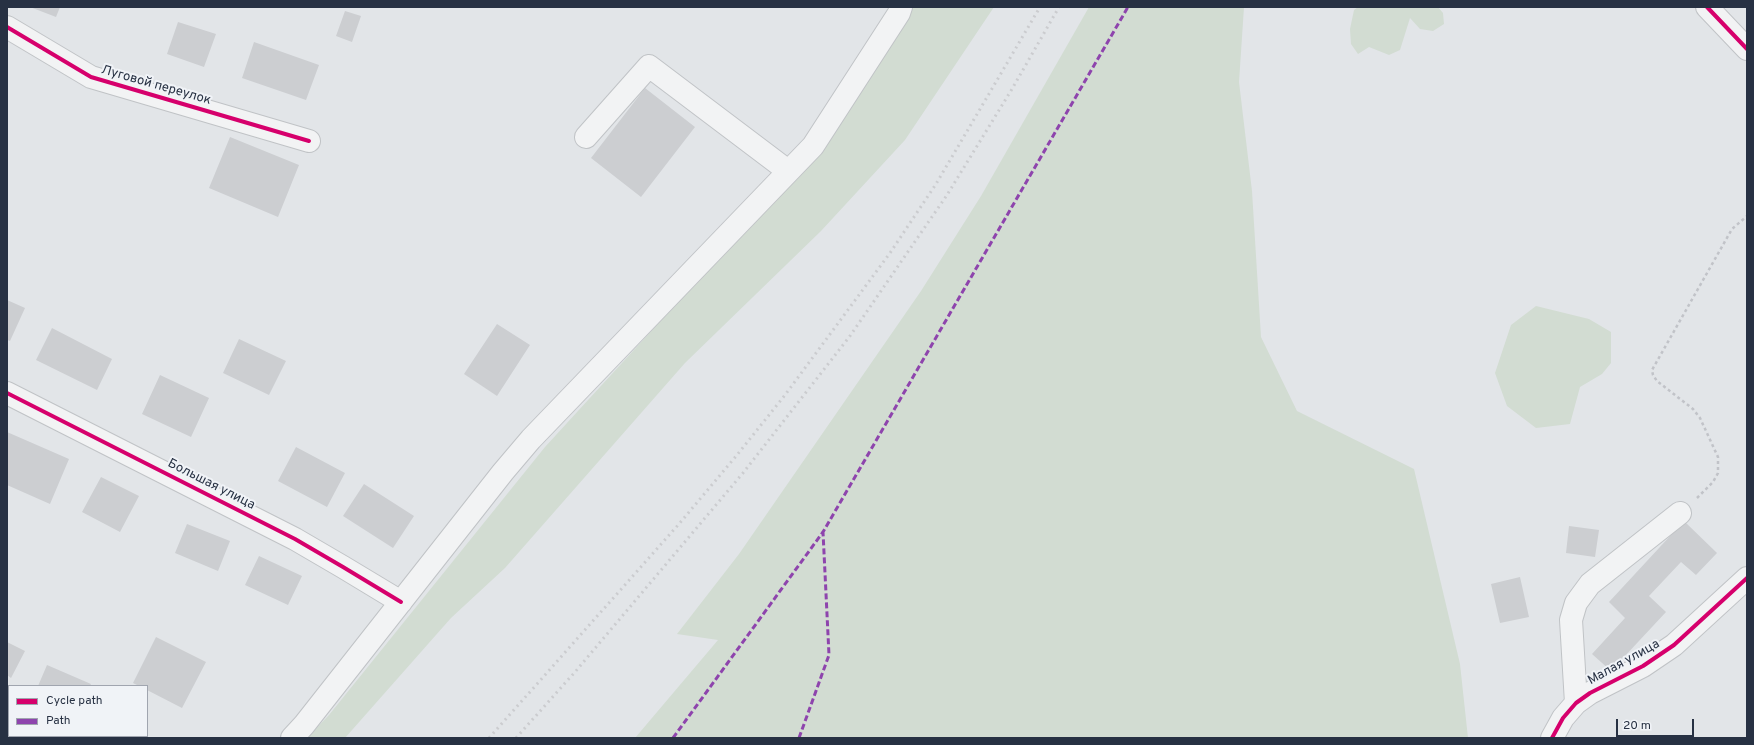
<!DOCTYPE html>
<meta charset="utf-8">
<style>
body{margin:0}
#map{position:relative;width:1754px;height:745px;overflow:hidden;background:#e2e5e8;font-family:Overpass,sans-serif}
canvas{display:block}
.frame{position:absolute;inset:0;border:8px solid #273143;pointer-events:none}
.legend{position:absolute;left:8px;top:685px;width:140px;height:52px;box-sizing:border-box;background:#f0f3f7;border:1px solid #a0a5af;margin:0;padding:5px 7px;list-style:none;font-size:12px;color:#273143}
.legend li{display:flex;align-items:center;gap:8px;height:20px}
.legend b{width:20px;border:1px solid #a0a5af}
.scale{position:absolute;left:1616px;top:719px;width:78px;height:18px;box-sizing:border-box;border:2px solid #273143;border-top:0;padding-left:5px;font-size:12px;line-height:14px;white-space:nowrap;color:#273143;-webkit-text-stroke:3px #f0f3f7;paint-order:stroke}
</style>
<div id="map">
<canvas width="1754" height="745"></canvas>
<div class="frame"></div>
<ul class="legend">
<li><b style="height:5px;background:#d6006c"></b>Cycle path</li>
<li><b style="height:5px;background:#8e44ad"></b>Path</li>
</ul>
<div class="scale">20 m</div>
</div>
<script>
const c = document.querySelector('canvas').getContext('2d');
c.lineJoin = 'round';
function fill(path, color) { c.fillStyle = color; c.fill(path, 'evenodd'); }
const poly = rows => new Path2D(rows.map(r => 'M' + r).join(''));
function strokePath(path, color, width, dash) { c.strokeStyle = color; c.lineWidth = width; c.lineCap = dash ? 'butt' : 'round'; c.setLineDash(dash || []); c.stroke(path); }
function label(font, color, halo, rows, align = 'center') {
  c.font = font + ' Overpass,sans-serif'; c.lineWidth = 4; c.setLineDash([]); c.textBaseline = 'middle'; c.strokeStyle = halo; c.fillStyle = color; for (const [text, x, y, turn = 0] of rows) {
    c.save(); c.translate(x, y); c.rotate((+turn || 0) * Math.PI / 180); c.textAlign = isNaN(turn) ? turn : align; if (halo) c.strokeText(text, 0, 0); c.fillText(text, 0, 0); c.restore();
  }
}
fill(poly([
 [909,7,994,7,905,140,821,231,685,363,505,568,451,618,345,738,307,738,329,715,545,447,818,149],
 [1089,7,1244,7,1239,82,1252,191,1261,337,1297,411,1414,469,1460,664,1468,738,635,738,718,640,677,634,739,554,921,291,981,196],
 [1358,7,1438,7,1443,13,1444,24,1433,31,1420,29,1410,18,1400,50,1389,55,1369,47,1358,54,1351,44,1350,29,1354,10],
 [1536,306,1589,319,1611,332,1611,363,1602,374,1580,387,1570,424,1536,428,1507,406,1495,373,1511,325]
]), '#d2dcd2');
fill(poly([
 [30,7,60,7,56,17],
 [345,11,361,16,352,42,336,36],
 [178,22,216,34,204,67,167,54],
 [254,42,319,65,306,100,242,78],
 [645,88,695,127,641,197,591,158],
 [230,137,299,165,278,217,209,188],
 [7,300,25,308,10,341,7,340],
 [497,324,530,345,497,396,464,374],
 [52,328,112,359,97,390,36,360],
 [239,339,286,361,269,395,223,373],
 [160,375,209,398,191,437,142,414],
 [7,432,69,459,50,504,7,485],
 [296,447,345,473,327,507,278,481],
 [101,477,139,496,120,532,82,512],
 [364,484,414,516,393,548,343,516],
 [1684,521,1717,553,1696,575,1681,562,1649,596,1666,612,1611,671,1592,654,1625,618,1609,602],
 [187,524,230,541,218,571,175,553],
 [1569,526,1599,530,1595,557,1566,553],
 [259,556,302,576,288,605,245,585],
 [1520,577,1529,617,1500,623,1491,584],
 [156,637,206,662,182,708,147,690,147,686,139,686,133,683],
 [7,642,25,651,11,678,7,675],
 [47,665,91,684,90,686,38,686],
 [7,733,9,736,13,736,12,738,7,738]
]), '#ccced1');
const minor = poly([
 [1707,7,1747,49],
 [7,27,91,77,309,141],
 [586,137,649,66,788,171],
 [7,393,295,539,343,567,401,602],
 [1576,703,1571,620,1576,603,1590,584,1680,513],
 [7,709,9,710],
 [58,736,62,738],
 [292,738,304,725,503,472,531,439,813,146,899,13,901,7],
 [1552,738,1563,718,1576,703,1590,693,1643,666,1674,645,1747,578]
]);
strokePath(minor, '#c0c3c6', 24);
strokePath(poly([
 [1697,498,1713,482,1718,473,1718,457,1700,418,1693,409,1657,381,1653,375,1652,370,1732,229,1747,216]
]), '#c1c3c8', 2.5, [3, 3]);
strokePath(minor, '#f2f3f4', 22);
strokePath(poly([
 [489,738,679,524,737,455,785,395,890,253,936,184,1040,7],
 [516,738,575,672,743,473,850,336,947,195,1012,89,1059,7]
]), '#cbcccf', 3, [2, 4]);
strokePath(poly([
 [673,738,823,532,1128,7],
 [799,738,829,655,823,532]
]), '#8e44ad', 3, [6, 3]);
strokePath(poly([
 [1707,7,1747,49],
 [7,27,91,77,309,141],
 [7,393,295,539,343,567,401,602],
 [1552,738,1563,718,1576,703,1590,693,1643,666,1674,645,1747,578]
]), '#d6006c', 4);
label('13px', '#273143', '#f0f3f7', [
 ["Луговой переулок",156,86,16],
 ["Большая улица",211,485,27],
 ["Малая улица",1624,663,-29]
]);
</script>
